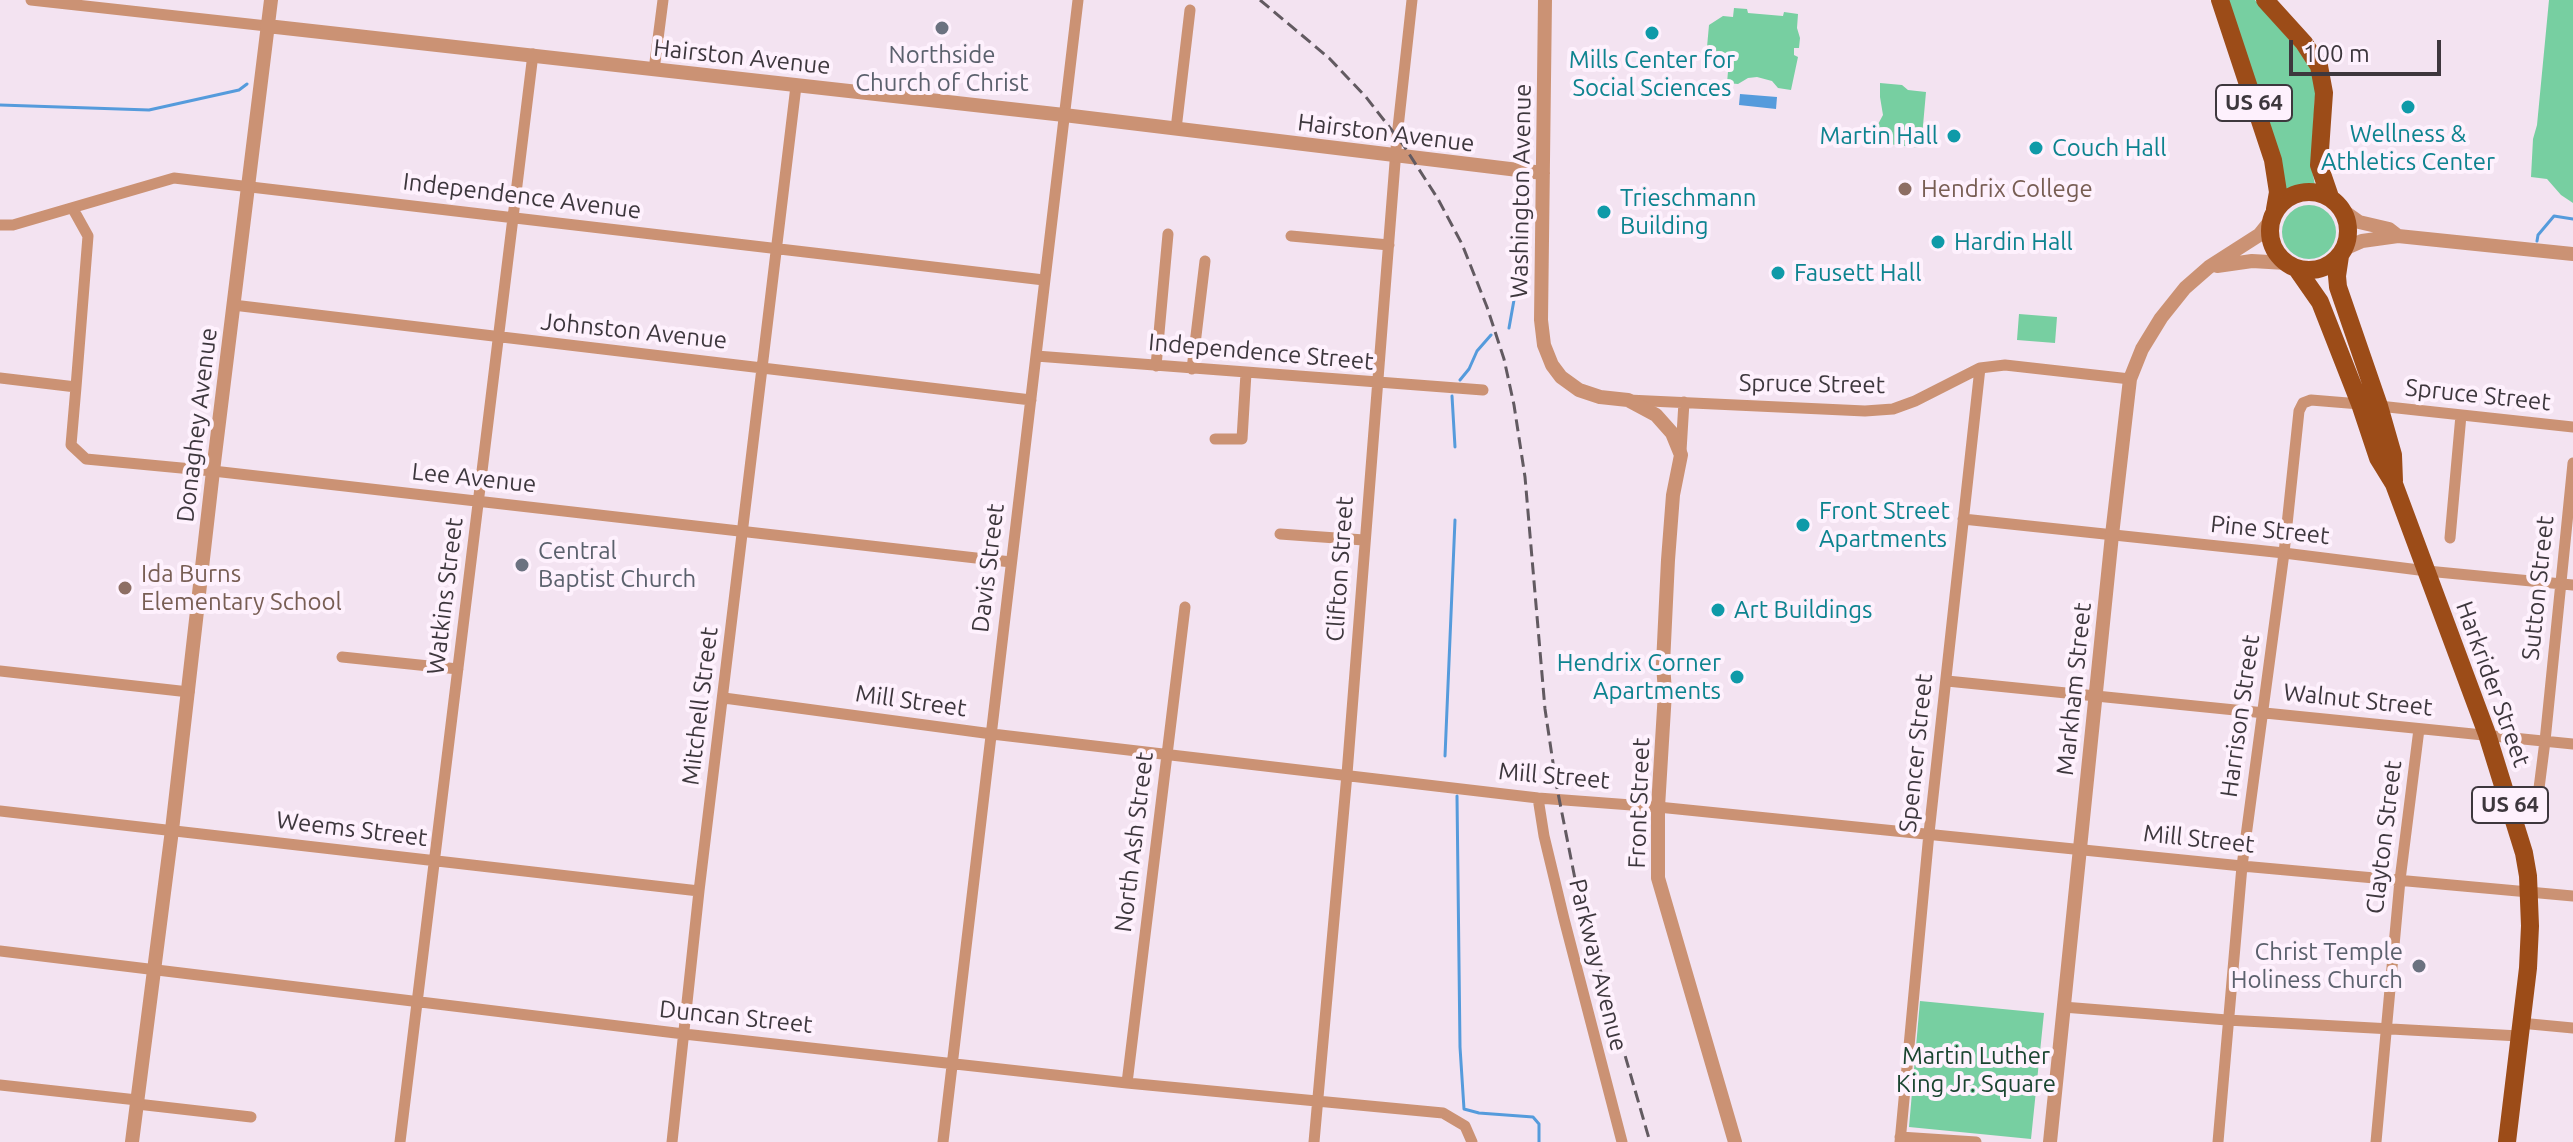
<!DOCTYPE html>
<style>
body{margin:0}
#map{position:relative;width:2573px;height:1142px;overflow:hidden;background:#f3e3f1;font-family:Ubuntu,sans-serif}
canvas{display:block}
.scale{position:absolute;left:2289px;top:40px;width:152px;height:36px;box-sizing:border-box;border:4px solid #3d373d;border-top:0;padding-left:10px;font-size:24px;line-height:28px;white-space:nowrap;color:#3d373d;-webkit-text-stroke:6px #fef1fd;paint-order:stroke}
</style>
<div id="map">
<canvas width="2573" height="1142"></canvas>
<div class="scale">100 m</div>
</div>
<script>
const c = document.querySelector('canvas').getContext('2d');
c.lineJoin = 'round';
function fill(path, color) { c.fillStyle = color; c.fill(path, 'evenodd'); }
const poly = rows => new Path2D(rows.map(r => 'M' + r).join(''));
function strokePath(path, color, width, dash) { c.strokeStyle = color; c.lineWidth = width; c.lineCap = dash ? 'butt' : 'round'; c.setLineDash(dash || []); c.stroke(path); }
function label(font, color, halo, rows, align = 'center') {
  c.font = font + ' Ubuntu,sans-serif'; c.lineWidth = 8; c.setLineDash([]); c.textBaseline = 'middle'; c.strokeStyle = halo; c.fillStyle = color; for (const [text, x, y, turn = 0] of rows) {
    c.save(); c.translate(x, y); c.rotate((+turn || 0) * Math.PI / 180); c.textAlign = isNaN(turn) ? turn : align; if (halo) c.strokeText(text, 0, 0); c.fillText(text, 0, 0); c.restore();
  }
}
fill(poly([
 [2225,0,2255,0,2307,60,2316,80,2311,165,2315,185,2300,185,2285,190],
 [2549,0,2573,0,2573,203,2561,195,2547,179,2531,177,2533,139,2537,125],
 [1734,8,1747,9,1748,13,1783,16,1784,12,1798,14,1797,28,1800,38,1799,48,1794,48,1794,55,1798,57,1791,90,1778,88,1772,81,1757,77,1748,78,1738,84,1727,83,1729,60,1706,58,1709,25,1723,16,1733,17],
 [1880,83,1902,85,1908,90,1926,92,1921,148,1873,142,1876,128,1883,115,1880,97],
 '2282 232a27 27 0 1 1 54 0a27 27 0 1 1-54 0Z',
 [2019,314,2057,317,2055,343,2017,340],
 [1920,1001,2044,1013,2031,1139,1909,1127]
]), '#77cfa1');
fill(poly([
 [1740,94,1777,97,1776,109,1739,105]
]), '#559bdc');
strokePath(poly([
 [0,105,149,110,239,90,247,84],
 [2537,241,2538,235,2554,216,2573,219],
 [1509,328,1519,272,1521,264,1529,257],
 [1460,380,1469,369,1477,351,1491,335],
 [1452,396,1455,447],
 [1445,756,1455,520],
 [1457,796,1460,1047,1464,1109,1479,1113,1533,1117,1539,1124,1539,1142]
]), '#559bdc', 3);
strokePath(poly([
 [31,0,267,26],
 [654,70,663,0],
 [1176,129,1190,10],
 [73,209,88,236,76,387],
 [0,225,13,225,174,178,1044,280],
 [1291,236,1389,245],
 [233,305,1031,400],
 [1036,356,1483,390],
 [1156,366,1168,234],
 [1192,369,1205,261],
 [0,378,76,387,71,445,86,459,213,471,1011,562],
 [1628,400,1865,411,1893,409,1915,401,1980,368,2005,365,2130,379],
 [2379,406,2573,427],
 [1215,439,1242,439,1246,373],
 [1681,451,1684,402],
 [1963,519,2284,553,2427,571,2573,585],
 [1280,534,1364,540],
 [2450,538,2461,415],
 [342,657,458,669],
 [0,671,189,692],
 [1947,681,2573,744],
 [724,698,992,734,1538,798,1658,807,2242,866,2573,896],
 [1538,798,1544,836,1564,919,1622,1142],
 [0,811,699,891],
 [2536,812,2545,741,2573,463],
 [0,951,684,1034,1127,1083,1443,1113,1465,1126,1472,1142],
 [2063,1007,2227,1020,2519,1036],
 [2520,1023,2573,1028],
 [1127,1083,1185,607],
 [0,1085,137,1100],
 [137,1104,251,1117],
 [1900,1137,1976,1142],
 [400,1142,533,54],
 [672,1142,699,891,796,86],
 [943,1142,1078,0],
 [1314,1142,1347,774,1397,137,1412,0],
 [1900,1142,1929,833,1980,368],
 [2218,1142,2242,866,2284,553,2299,411,2303,403,2311,400,2360,404],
 [2376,1142,2400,880,2419,729]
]), '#cb9274', 11);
strokePath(poly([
 [1545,0,1541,320,1544,345,1552,365,1561,377,1579,390,1600,397,1628,400,1656,415,1672,433,1681,455,1673,495,1668,560,1663,664,1665,692,1658,807,1658,878,1735,1142],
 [267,26,1064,115,1543,173],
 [2342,210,2359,222,2389,229,2398,236],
 [2346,248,2362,241,2398,236,2573,254],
 [2217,266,2252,261,2286,263],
 [132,1142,172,830,213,471,271,0],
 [2050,1142,2112,535,2130,379,2142,349,2161,318,2185,288,2209,267,2259,235,2271,220]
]), '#cb9274', 14);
strokePath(poly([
 [2220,0,2273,160,2278,192,2275,209],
 [2265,0,2304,43,2319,66,2324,93,2319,165,2330,197],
 '2270 231a39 39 0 1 1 78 0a39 39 0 1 1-78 0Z',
 [2340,256,2337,276,2338,287,2379,406,2393,455,2394,481],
 [2297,269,2320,302,2360,404,2378,458,2394,484,2487,734,2524,853,2528,876,2530,926,2528,968,2507,1142]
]), '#9c4c18', 18);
strokePath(poly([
 [1260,0,1329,58,1366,97,1404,146,1438,199,1462,244,1487,307,1504,359,1514,405,1525,477,1545,709,1556,783,1577,889,1650,1142]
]), '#625a61', 3, [12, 6]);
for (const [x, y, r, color] of [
 [942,28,8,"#6b7280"],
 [1652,33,8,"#0f9aa8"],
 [2408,107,8,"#0f9aa8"],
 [1954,136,8,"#0f9aa8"],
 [2036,148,8,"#0f9aa8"],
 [1905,189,8,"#8d6e63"],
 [1604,212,8,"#0f9aa8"],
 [1938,242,8,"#0f9aa8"],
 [1778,273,8,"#0f9aa8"],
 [1803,525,8,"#0f9aa8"],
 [522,565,8,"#6b7280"],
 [125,588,8,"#8d6e63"],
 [1718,610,8,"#0f9aa8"],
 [1737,677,8,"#0f9aa8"],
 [2419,966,8,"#6b7280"]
]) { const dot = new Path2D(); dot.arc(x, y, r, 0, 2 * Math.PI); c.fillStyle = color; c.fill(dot); strokePath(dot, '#fef1fd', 3); }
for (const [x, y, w] of [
 [2254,103,76],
 [2510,805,76]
]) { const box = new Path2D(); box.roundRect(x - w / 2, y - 18, w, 36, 6); c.fillStyle = '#fef1fd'; c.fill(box); strokePath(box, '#3d373d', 2); }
label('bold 22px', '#3d373d', null, [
 ["US 64",2254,103],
 ["US 64",2510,805]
]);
label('24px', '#5b616d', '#fef1fd', [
 ["Northside",942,55],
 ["Church of Christ",942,83],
 ["Central",538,551,"left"],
 ["Baptist Church",538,579,"left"],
 ["Christ Temple",2403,952,"right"],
 ["Holiness Church",2403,980,"right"]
]);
label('24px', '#3d373d', '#fef1fd', [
 ["Hairston Avenue",742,57,6],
 ["Hairston Avenue",1386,133,7],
 ["Washington Avenue",1521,191,-89],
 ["Independence Avenue",522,196,7],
 ["Johnston Avenue",634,331,6],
 ["Independence Street",1261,352,5],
 ["Spruce Street",1812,384,1],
 ["Spruce Street",2478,395,6],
 ["Donaghey Avenue",197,425,-83],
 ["Lee Avenue",474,478,6],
 ["Pine Street",2270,530,6],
 ["Davis Street",988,568,-83],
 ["Clifton Street",1340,569,-86],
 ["Sutton Street",2538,588,-84],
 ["Watkins Street",445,596,-83],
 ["Harkrider Street",2493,684,70],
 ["Markham Street",2074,689,-84],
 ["Walnut Street",2358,700,6],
 ["Mill Street",911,701,8],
 ["Mitchell Street",700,706,-83],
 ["Harrison Street",2240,716,-82],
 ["Spencer Street",1916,753,-84],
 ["Mill Street",1554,776,5],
 ["Front Street",1639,803,-88],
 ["Weems Street",352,829,7],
 ["Clayton Street",2384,837,-83],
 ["Mill Street",2199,839,6],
 ["North Ash Street",1134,842,-83],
 ["Parkway Avenue",1598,965,76],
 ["Duncan Street",736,1017,6]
]);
label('24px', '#0d838f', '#fef1fd', [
 ["Mills Center for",1652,60,"center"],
 ["Social Sciences",1652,88,"center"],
 ["Wellness &",2408,134,"center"],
 ["Athletics Center",2408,162,"center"],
 ["Martin Hall",1938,136,"right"],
 ["Couch Hall",2052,148],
 ["Trieschmann",1620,198],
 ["Building",1620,226],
 ["Hardin Hall",1954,242],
 ["Fausett Hall",1794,273],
 ["Front Street",1819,511],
 ["Apartments",1819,539],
 ["Art Buildings",1734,610],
 ["Hendrix Corner",1721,663,"right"],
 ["Apartments",1721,691,"right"]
], 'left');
label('24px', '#785e54', '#fef1fd', [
 ["Hendrix College",1921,189],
 ["Ida Burns",141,574],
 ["Elementary School",141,602]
], 'left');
label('24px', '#1a4530', '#fef1fd', [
 ["Martin Luther",1976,1056],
 ["King Jr. Square",1976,1084]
]);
</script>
